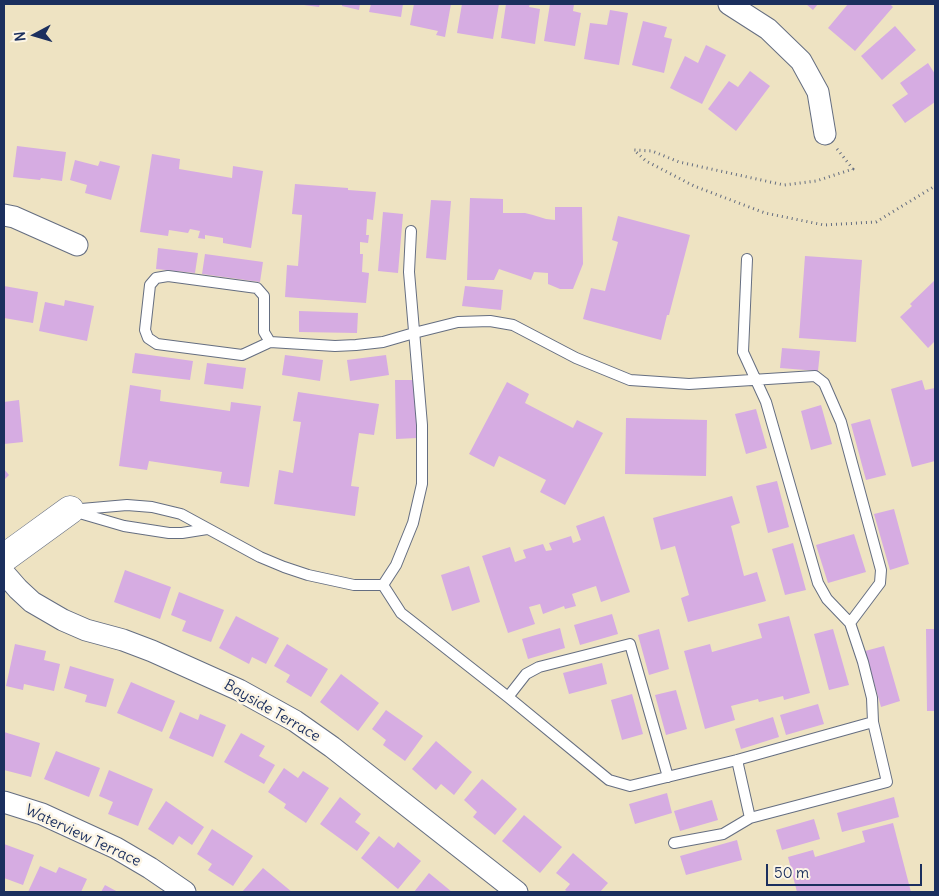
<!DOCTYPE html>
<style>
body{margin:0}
#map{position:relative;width:939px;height:896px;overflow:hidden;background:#eee3c2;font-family:Delius,sans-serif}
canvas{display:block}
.frame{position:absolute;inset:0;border:5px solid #1b2f5e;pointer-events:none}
.north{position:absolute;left:10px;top:10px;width:50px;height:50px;-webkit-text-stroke:4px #fcf5e5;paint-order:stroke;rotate:264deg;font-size:14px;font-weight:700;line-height:20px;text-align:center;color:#1b2f5e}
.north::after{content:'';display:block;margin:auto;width:18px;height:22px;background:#1b2f5e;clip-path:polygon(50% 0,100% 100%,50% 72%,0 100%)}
.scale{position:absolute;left:766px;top:864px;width:156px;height:22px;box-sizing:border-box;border:2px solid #1b2f5e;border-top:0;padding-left:6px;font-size:15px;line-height:18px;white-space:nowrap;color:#1b2f5e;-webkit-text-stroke:4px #fcf5e5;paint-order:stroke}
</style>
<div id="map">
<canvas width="939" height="896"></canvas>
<div class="frame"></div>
<div class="north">N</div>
<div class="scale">50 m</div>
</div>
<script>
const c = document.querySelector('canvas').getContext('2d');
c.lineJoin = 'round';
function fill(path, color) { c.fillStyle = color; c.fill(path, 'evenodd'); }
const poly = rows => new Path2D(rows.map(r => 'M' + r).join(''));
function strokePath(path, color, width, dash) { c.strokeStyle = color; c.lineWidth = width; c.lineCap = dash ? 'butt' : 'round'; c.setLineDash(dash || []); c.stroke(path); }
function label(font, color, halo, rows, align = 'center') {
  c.font = font + ' Delius,sans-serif'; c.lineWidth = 5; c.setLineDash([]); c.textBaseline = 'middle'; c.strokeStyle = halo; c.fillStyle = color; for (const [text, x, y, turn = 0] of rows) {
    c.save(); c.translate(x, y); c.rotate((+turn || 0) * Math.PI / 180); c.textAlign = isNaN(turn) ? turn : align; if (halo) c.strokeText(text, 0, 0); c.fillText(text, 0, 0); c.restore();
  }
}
fill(poly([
 [304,4,320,4,319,7,304,5],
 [342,4,360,4,359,10,342,6],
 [371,4,403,4,401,17,369,12],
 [414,4,451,4,445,37,436,35,438,31,410,25],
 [462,4,499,4,493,39,457,33],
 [506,4,530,4,529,7,540,9,535,44,501,38],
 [550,4,574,4,573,11,581,13,575,46,544,41],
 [806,4,818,4,813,10],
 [848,4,890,4,893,7,855,51,828,28],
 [610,10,628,13,619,65,584,59,590,23,607,25],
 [643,21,667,27,664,37,672,39,664,73,632,65],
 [895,26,916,50,882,80,861,56],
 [706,45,726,55,702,104,670,88,685,56,698,63],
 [928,63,935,74,935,102,905,123,892,105,908,94,900,83],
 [750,71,770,86,736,131,708,109,729,81,738,87],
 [17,146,66,152,62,181,41,178,40,180,13,177],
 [152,154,180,159,179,169,232,178,233,166,263,171,251,248,223,243,223,238,205,235,205,239,198,238,200,231,190,229,188,233,169,230,168,236,140,232],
 [75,160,98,166,100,161,120,166,111,200,85,193,87,185,70,180],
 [295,184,348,188,348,190,376,192,373,220,367,219,366,235,369,235,368,243,360,242,360,254,363,254,362,272,369,273,366,303,285,297,287,265,298,266,302,215,292,214],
 [470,198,503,199,503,213,525,213,533,215,546,219,555,220,555,207,582,207,583,264,573,289,560,289,548,284,548,273,534,272,531,280,499,269,494,280,467,280],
 [431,200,451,201,446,260,426,258],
 [383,212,403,214,398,273,378,271],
 [618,216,690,235,669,315,667,315,661,340,583,319,591,288,605,291,618,242,612,240],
 [158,248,198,253,195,273,156,269],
 [205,254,263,262,260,282,202,274],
 [805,256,862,260,856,342,799,338],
 [935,280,935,341,928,348,900,317,912,306,910,304],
 [4,286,38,292,33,323,4,318],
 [465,286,503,290,501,310,462,306],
 [65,300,94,306,87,341,39,331,45,302,64,306],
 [299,311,358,313,357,333,299,332],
 [782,348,820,351,818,371,780,368],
 [135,353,193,361,190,380,132,373],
 [285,355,323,360,320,381,282,375],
 [386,355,389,375,350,381,347,360],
 [207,363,246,368,243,389,204,384],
 [395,380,415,380,417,438,396,439],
 [922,380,925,390,935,388,935,461,912,467,891,389],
 [507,382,529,394,525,403,573,428,577,420,603,433,565,505,540,492,546,480,499,456,494,467,469,454],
 [130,385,161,390,160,401,230,411,231,402,261,406,249,487,220,483,222,472,149,461,147,470,119,466],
 [298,392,379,404,374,435,359,433,351,486,359,487,355,516,274,504,279,470,293,473,301,422,293,421],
 [19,400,23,442,4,444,4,402],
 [821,405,832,444,811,450,801,411],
 [756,409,767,448,746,454,735,414],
 [626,418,707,420,706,476,625,474],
 [870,419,886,475,866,480,851,424],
 [4,469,9,475,4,480],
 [777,481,789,527,768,533,756,486],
 [732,496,740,523,731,526,744,576,757,572,766,601,688,622,681,598,689,595,675,546,661,550,653,518],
 [894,509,909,564,890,570,874,514],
 [604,516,630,592,601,602,596,586,572,594,576,606,565,609,564,606,543,614,540,604,529,607,535,624,508,633,482,556,510,547,515,562,526,558,523,550,543,544,546,551,552,550,549,543,571,536,573,543,581,540,576,526],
 [854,534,866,572,828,583,816,545],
 [793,543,806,590,785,595,772,549],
 [469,566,480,602,452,611,441,575],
 [125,570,171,587,160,619,114,602],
 [179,592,224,610,211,642,182,631,186,621,171,615],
 [612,614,618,634,580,645,574,625],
 [236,616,279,638,266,664,252,657,249,664,219,648],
 [789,616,810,693,784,700,783,696,759,702,758,699,731,706,735,720,705,729,684,651,710,644,712,652,762,638,758,624],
 [560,628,565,648,528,659,522,639],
 [659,629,669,669,649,675,638,635],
 [833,629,849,685,829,690,814,634],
 [926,629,935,629,935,711,927,711],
 [15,644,46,651,44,660,60,664,54,691,24,684,23,690,6,686],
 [287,644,328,669,311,697,286,682,290,675,274,666],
 [884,646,900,701,881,707,865,651],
 [602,663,607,684,569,694,563,673],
 [70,666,114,679,106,707,85,702,87,695,64,688],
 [341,674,379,703,358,731,320,702],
 [131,682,175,701,162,732,117,713],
 [676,690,687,729,666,735,655,695],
 [632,694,643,734,622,740,611,700],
 [818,704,824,724,786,735,780,715],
 [386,710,423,736,405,761,383,745,386,740,372,729],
 [180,712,198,720,200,714,226,725,213,757,169,738],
 [773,717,779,737,741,749,735,729],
 [4,732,40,743,31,777,4,770],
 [241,733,265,746,259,756,275,765,264,784,224,762],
 [436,741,472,772,454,795,441,784,436,790,412,769],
 [56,751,100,768,89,797,44,779],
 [284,768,298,778,303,771,329,788,306,823,284,808,286,804,268,792],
 [109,770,153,789,138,826,108,814,113,802,99,796],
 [482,779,517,809,495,835,473,817,477,812,464,800],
 [667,793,672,813,635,824,629,804],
 [340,797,361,814,355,822,370,833,357,851,320,824],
 [894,797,899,817,842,832,837,813],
 [712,800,718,820,680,831,674,811],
 [166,801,204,827,192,845,179,836,173,845,148,829],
 [524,815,562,847,540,873,502,841],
 [814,819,820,839,782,850,776,830],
 [893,823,911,892,797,892,788,857,813,850,815,857,865,842,862,831],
 [212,829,253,856,233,886,208,870,212,864,197,854],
 [379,836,394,848,398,842,421,861,398,889,361,858],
 [737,840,742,860,686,875,680,856],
 [4,844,34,855,23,885,4,878],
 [573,853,608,883,600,892,568,892,565,890,570,884,556,873],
 [40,866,56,873,59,867,87,879,81,892,28,892],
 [263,868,292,892,242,892],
 [429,873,452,892,414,892],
 [105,885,118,892,101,892]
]), '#d6ace2');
const lane = poly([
 [168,276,257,288,264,296,264,332,270,342,242,355,157,344,148,338,145,330,150,285,156,278,168,276],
 [270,342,335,346,356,345,383,342,414,333,458,322,490,321,513,325,576,358,630,380,689,384,815,376,824,383,841,422,881,570,880,583,850,623],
 [70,510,127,505,152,507,181,514,260,557,284,567,308,575,354,585,383,585],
 [76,512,124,526,169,533,182,533,207,529],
 [383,585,401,613,410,620,508,697,609,780,630,786,737,760,873,722],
 [383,585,396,565,413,523,422,484,422,425,409,272,411,231],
 [508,697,526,674,539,667,630,644,668,777],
 [737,760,750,818,887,782,873,722,872,698,863,662,850,623,827,599,818,583,766,402,743,352,747,259],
 [674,843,723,834,750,818]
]);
const street = poly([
 [729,4,768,29,801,61,818,92,825,134],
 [4,215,14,217,77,245],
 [4,573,18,589,32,602,63,620,86,630,123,640,152,651,239,690,295,721,332,747,517,892],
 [4,802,42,814,116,848,150,868,185,892]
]);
const secondary = poly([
 [4,558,70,510]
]);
strokePath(lane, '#656e81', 12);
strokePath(street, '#656e81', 23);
strokePath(secondary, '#656e81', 29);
strokePath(poly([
 [837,149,853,169,816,181,784,185,679,162,652,151,634,150,646,161,694,186,765,213,824,225,876,222,935,186]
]), '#656e81', 3, [1, 4]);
strokePath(lane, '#fff', 10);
strokePath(street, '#fff', 21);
strokePath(secondary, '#fff', 28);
label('15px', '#1b2f5e', '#fcf5e5', [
 ["Bayside Terrace",272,711,30],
 ["Waterview Terrace",83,836,25]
]);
</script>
